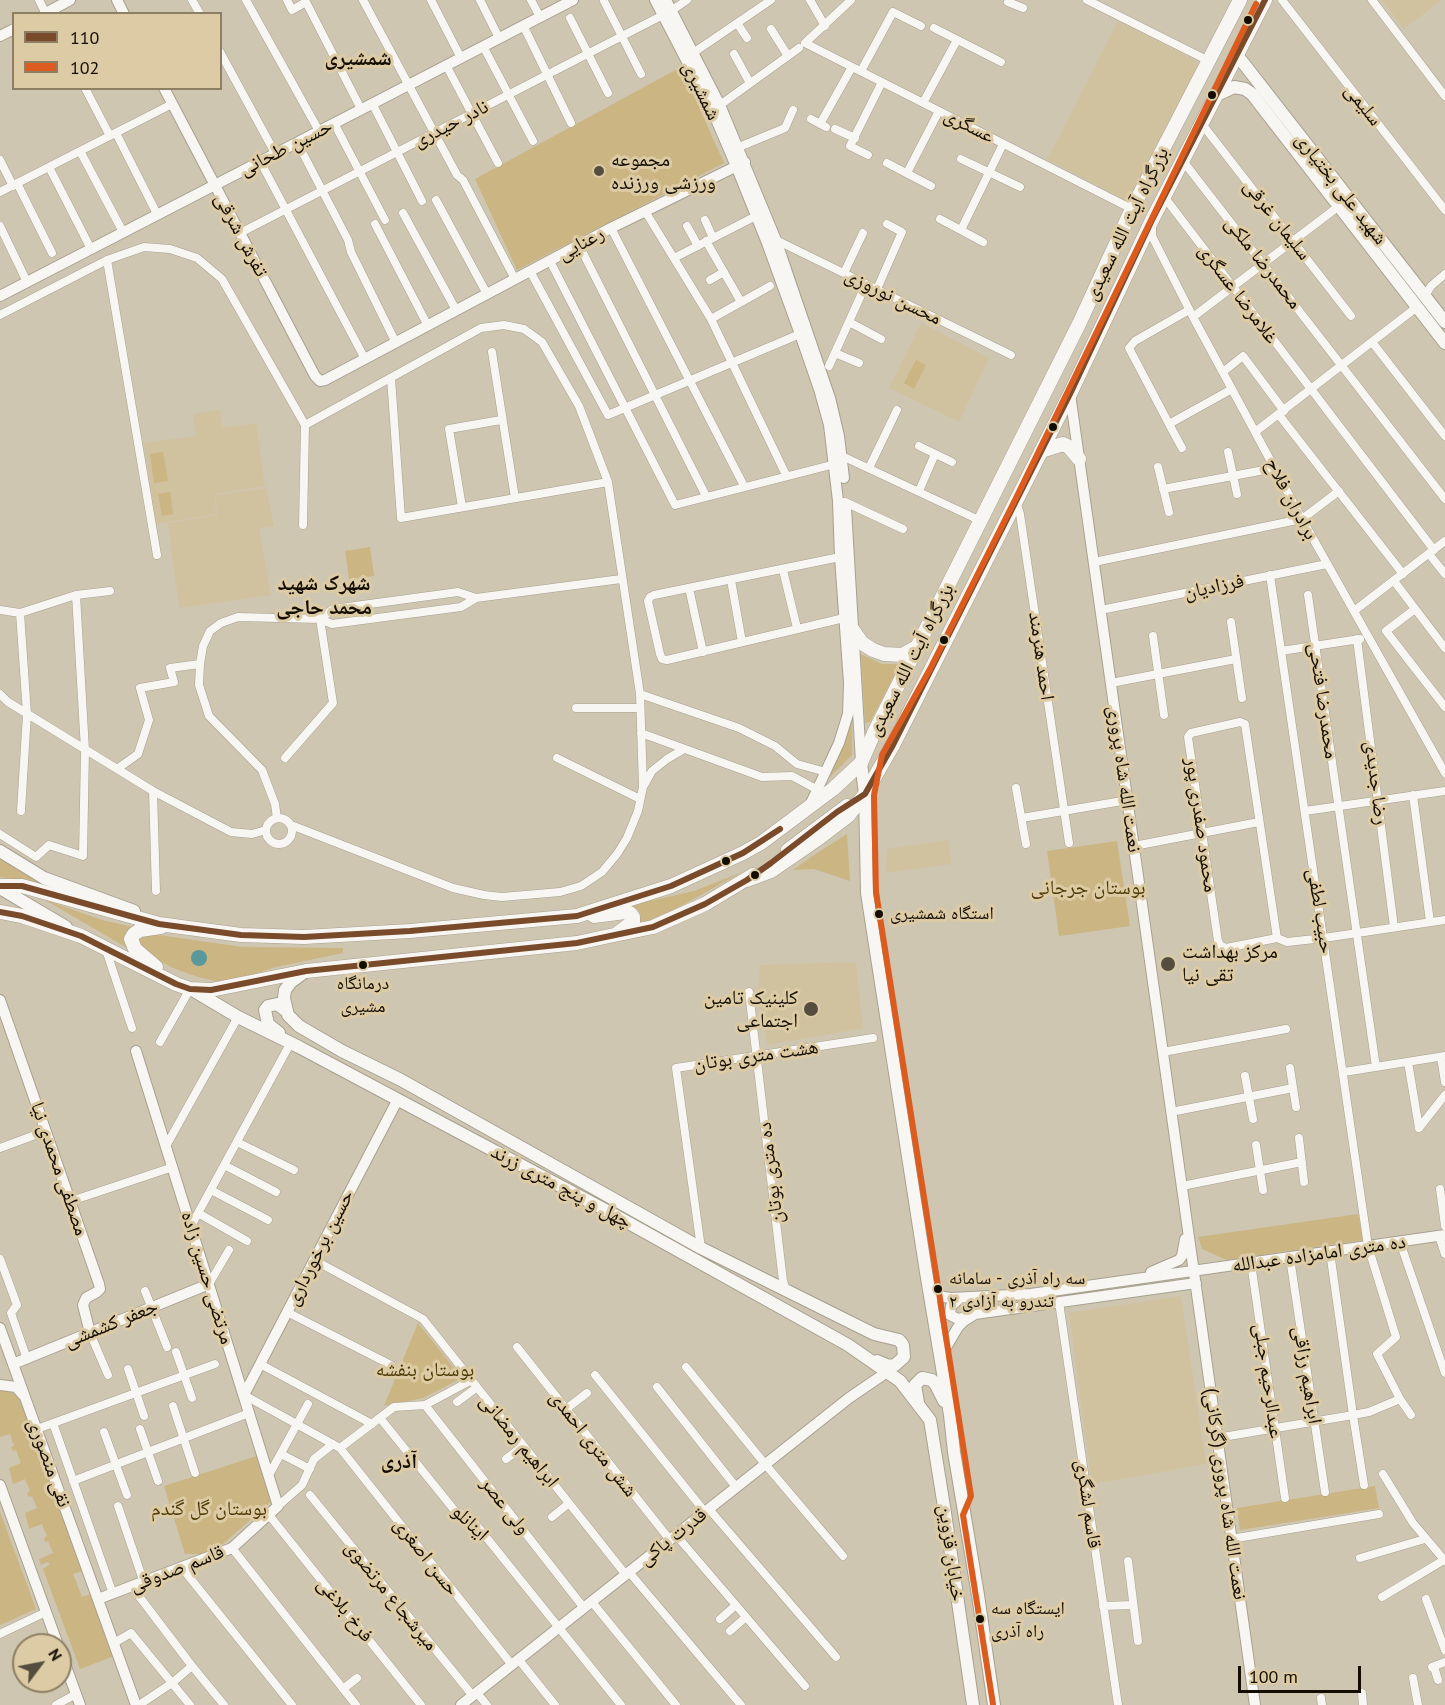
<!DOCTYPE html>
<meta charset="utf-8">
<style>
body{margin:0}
#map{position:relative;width:1445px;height:1705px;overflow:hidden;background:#cfc6b1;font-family:"PT Sans",sans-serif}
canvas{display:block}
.legend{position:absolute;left:12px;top:12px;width:210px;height:78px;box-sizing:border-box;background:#dccba4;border:2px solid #8c7f63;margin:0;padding:8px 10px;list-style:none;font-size:18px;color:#130d02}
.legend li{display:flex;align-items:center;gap:12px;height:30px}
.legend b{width:30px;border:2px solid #8c7f63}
.north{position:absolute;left:12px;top:1633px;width:60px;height:60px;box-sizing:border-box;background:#dccba4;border:2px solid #8c7f63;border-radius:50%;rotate:58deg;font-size:16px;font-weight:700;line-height:24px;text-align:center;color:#130d02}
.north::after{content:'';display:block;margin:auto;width:21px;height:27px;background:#554e3f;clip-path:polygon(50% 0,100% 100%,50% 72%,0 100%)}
.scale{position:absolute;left:1238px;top:1666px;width:123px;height:27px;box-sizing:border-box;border:3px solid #130d02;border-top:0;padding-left:8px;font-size:18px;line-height:21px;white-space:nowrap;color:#130d02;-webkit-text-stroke:4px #dccba4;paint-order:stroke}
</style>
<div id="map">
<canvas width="1445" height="1705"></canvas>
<ul class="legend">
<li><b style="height:8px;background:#7a4b2a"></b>110</li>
<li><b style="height:8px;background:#dc5c1f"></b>102</li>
</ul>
<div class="north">N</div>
<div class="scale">100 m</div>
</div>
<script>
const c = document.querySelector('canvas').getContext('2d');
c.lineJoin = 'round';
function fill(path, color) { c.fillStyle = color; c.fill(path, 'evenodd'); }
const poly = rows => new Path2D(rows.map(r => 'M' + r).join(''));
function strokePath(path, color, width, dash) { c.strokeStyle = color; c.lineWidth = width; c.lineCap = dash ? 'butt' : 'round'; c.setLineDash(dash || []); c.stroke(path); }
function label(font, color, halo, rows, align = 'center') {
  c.font = font + ' "PT Sans","Noto Naskh Arabic",sans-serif'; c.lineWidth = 6; c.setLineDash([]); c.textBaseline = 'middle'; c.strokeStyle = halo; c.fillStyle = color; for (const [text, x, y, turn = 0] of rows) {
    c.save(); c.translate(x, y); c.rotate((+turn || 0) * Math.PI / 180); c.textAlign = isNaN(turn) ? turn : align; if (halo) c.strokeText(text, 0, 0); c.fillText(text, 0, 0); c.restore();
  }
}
fill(poly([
 [1382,0,1442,0,1404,29],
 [1118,21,1196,61,1199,69,1135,197,1125,200,1047,160],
 [921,323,989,358,959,422,889,388],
 [220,410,223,428,256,423,265,486,215,494,216,514,156,524,144,443,196,436,193,414],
 [266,488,274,526,259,529,271,595,179,608,168,523,217,515,216,495],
 [948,840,952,864,885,873,887,849],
 [856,962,863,1028,767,1045,758,991,760,965],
 [1181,1296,1206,1464,1092,1484,1069,1313]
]), '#d1c29f');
fill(poly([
 [681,67,724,163,517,270,475,179],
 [916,360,926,365,914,389,904,383],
 [163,452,168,481,154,483,150,454],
 [170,492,173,514,162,516,158,494],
 [370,547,374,576,349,579,345,551],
 [861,654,882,664,901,664,870,722,865,723],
 [852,708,852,755,830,777,849,728],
 [847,834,850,881,814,869,793,870,811,857],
 [1117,841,1130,926,1059,936,1047,851],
 [0,857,30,876,51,885,0,877],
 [742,872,663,916,636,926,640,920,641,915,638,910,628,906,694,891],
 [45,900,102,920,133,927,126,932,124,940,129,949],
 [152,934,243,947,343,948,343,953,276,967,233,981,215,981,198,977,173,968,142,951,137,939,140,936],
 [1358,1214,1363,1240,1227,1260,1202,1249,1198,1237],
 [418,1323,462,1378,423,1398,384,1406],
 [0,1388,18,1393,85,1570,73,1574,82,1597,94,1593,117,1655,80,1669,43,1569,50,1564,48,1562,41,1565,39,1559,53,1553,48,1541,45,1542,44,1538,47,1536,42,1524,29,1529,25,1513,37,1508,32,1496,29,1497,27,1493,30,1491,25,1479,13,1484,9,1468,21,1463,16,1450,13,1451,11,1447,14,1446,10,1434,0,1437],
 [260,1455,274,1499,216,1550,203,1554,185,1554,164,1486],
 [1375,1486,1379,1508,1240,1530,1237,1508],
 [0,1512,36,1609,0,1625]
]), '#cab583');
fill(poly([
 '191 958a8 8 0 1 1 16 0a8 8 0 1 1-16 0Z'
]), '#59989b');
const street = poly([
 [39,0,46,14],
 [192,0,200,14],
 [246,0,319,131],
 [287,0,292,10,306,2,361,109],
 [363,0,457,175,463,180,515,279],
 [431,0,461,58],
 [480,0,499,38],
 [531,0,540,17],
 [810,0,825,26],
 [851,0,805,43,1132,209],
 [1009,0,1008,2,1023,8],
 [1087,0,1209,61],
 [1282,0,1445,210],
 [1372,0,1445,96],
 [604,1,641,74],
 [671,11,687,0],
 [570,18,608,93],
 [737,23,747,38],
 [523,25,571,123],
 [934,28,1001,62],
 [771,29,788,56],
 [483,46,533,141],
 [220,52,275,153],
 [693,53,771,0],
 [734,54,750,83],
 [446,65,498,163],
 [861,71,893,12,921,26],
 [85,88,110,136],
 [372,103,422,201],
 [923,103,957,40],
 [720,105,799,48],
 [811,119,826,127],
 [334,123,385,220],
 [820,124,852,67],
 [1202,124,1351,316],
 [835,129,855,138],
 [116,133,157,214],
 [297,142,348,240,351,252,396,343],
 [739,147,785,128,793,110],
 [80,151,123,232],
 [868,155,850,146,882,82],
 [961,159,1020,187],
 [0,160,13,186],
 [260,161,365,359],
 [1183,161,1445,499],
 [887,163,931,186],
 [49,167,91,249],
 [907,173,939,111],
 [17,183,52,253],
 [0,192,172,104],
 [1165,198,1434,550],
 [436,200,487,294],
 [645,211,711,319,786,475],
 [403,213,456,310],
 [940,219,983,242],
 [705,220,713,238],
 [375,224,428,326],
 [1152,225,1152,236,1156,244,1193,317,1302,519,1445,773],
 [0,226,27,282],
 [687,226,698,246],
 [611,228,744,486],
 [961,230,1003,144],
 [240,233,663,15],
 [776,240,1011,355],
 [706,241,741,302],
 [579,245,706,496],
 [674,258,756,216],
 [107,260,157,555],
 [550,261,675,505,835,464],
 [530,271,608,415,800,334],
 [844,273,863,233],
 [710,280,724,272],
 [877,289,902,232,887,224],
 [1425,296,1431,286,1445,274],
 [1189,310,1135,341,1129,348,1169,424,1232,389],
 [0,315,107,260,144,247,170,249,197,258,222,279,305,425,303,525],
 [1193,317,1339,206],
 [711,319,770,286],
 [849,322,881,339],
 [1372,342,1445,436],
 [492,352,515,498],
 [835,353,859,363],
 [829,366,866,284],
 [1223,372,1243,356,1284,411],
 [391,378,401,518,608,482],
 [1279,415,1403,574],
 [1169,424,1182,448],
 [305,425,481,328,504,325,524,329,542,342,579,406,608,482,640,694,643,787],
 [1255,432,1417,307],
 [919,446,952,462],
 [1228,452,1237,494],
 [842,456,981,521],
 [1158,467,1169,512],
 [869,468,897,410],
 [1163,489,1275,468],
 [919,491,935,454],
 [845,502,903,529],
 [1016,502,1020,514,1069,843],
 [462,507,449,429,501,420],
 [1429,554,1445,574],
 [840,557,654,595,650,597,648,601,660,654,662,659,667,660,844,618],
 [1094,562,1302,519,1339,491],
 [783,570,797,628],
 [1270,575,1368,1246,1396,1337,1377,1354,1400,1399,1411,1415],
 [731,580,742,642],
 [1394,581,1445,648],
 [689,588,703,652],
 [1308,595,1376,1067],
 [1415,609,1386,631,1445,707],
 [0,610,20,613,76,595,110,591],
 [1101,610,1327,564],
 [1354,611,1445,541],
 [20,613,27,714,21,811],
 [320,619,333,609,458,592,476,598],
 [1231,622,1242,698],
 [1153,636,1164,715],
 [1357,639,1394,927],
 [1281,651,1360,639],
 [1111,683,1236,659],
 [0,694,8,702,153,791,231,832,252,834,266,830],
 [640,694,739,728,775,746,797,764,826,772],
 [576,708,640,708],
 [641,733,762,777,792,776,818,790],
 [285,758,333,703,320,619],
 [557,758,640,799],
 [117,769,138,754,149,720,140,688,174,682,170,668,200,664],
 [1016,788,1026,844],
 [153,791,156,891],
 [1413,795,1430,922],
 [1305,811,1445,791],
 [277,818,275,804,262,770,209,716,199,685,200,664,203,646,210,631,221,623,238,617,320,619,332,624,461,607,476,598,621,579],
 [1022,818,1128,800],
 '266 831a13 13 0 1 1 26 0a13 13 0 1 1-26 0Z',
 [291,825,453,888,484,895,502,897,560,892,581,886,602,872,617,854,627,838,638,811,643,787,652,771,667,759,684,749],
 [0,834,36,857,49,845,83,856,85,750,76,595],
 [1134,846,1259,822],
 [1277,938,1245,724,1240,722,1191,733,1188,737,1218,941,1221,946,1226,948,1277,938,1287,942,1324,938,1445,920],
 [106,950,132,1028],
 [749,992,783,1281,786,1290],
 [160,1042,190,989],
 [1163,1052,1286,1029],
 [1441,1057,1445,1082],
 [1408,1062,1419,1128],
 [1290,1068,1296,1107],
 [1344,1072,1445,1056],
 [1245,1076,1253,1119],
 [1171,1112,1293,1088],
 [1419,1128,1445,1095],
 [1299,1138,1304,1182],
 [237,1142,294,1170],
 [1256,1145,1263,1190],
 [166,1146,238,1017],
 [0,1148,46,1131],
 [224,1165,276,1192],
 [1182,1186,1302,1162],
 [1440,1189,1445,1226],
 [211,1190,268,1220],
 [71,1201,173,1167],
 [198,1213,247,1241],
 [191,1226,290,1044],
 [1439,1236,1445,1254],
 [1400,1242,1445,1373],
 [701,1248,676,1068,873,1038],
 [1290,1258,1325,1492],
 [0,1259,17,1305,11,1313,27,1359],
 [314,1260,423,1319,626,1575],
 [1251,1263,1285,1498],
 [209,1284,229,1250],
 [145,1291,167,1347],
 [1059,1302,1118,1705],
 [287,1312,391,1365],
 [90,1333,108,1375],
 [517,1347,670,1540],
 [176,1352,192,1398],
 [260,1364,372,1424],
 [686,1367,765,1464,843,1556],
 [128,1369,144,1416],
 [595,1375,705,1512],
 [657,1387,736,1487],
 [244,1395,340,1448,512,1665],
 [457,1402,476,1388],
 [425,1405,584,1608],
 [173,1406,195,1473],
 [566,1409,587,1393],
 [380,1418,455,1511,470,1517,621,1705],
 [53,1423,113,1594],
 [37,1429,215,1364],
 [140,1429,158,1481],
 [104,1432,127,1495],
 [1217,1438,1353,1415,1330,1252],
 [340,1448,394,1407,425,1405,470,1381],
 [281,1454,310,1469],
 [506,1459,523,1446],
 [1383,1474,1413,1523,1445,1561],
 [269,1475,308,1404],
 [73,1481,249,1413],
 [1364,1485,1353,1415,1369,1412,1400,1399],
 [310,1495,473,1696],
 [118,1506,144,1583],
 [278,1506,302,1485,314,1459,333,1444],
 [709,1509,836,1657],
 [269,1515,421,1705],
 [552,1517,568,1504],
 [676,1535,805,1686],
 [1231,1539,1379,1514],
 [232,1548,356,1705],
 [1360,1558,1425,1539],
 [1128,1561,1138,1641],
 [182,1568,292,1705],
 [629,1572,741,1705],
 [132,1587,192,1666,224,1705],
 [1382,1597,1444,1560],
 [1426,1599,1445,1650],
 [592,1602,676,1705],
 [1103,1606,1133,1605],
 [720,1619,736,1605],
 [730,1631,746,1617],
 [0,1634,46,1612],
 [114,1643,131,1633,190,1705],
 [519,1660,555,1705],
 [1432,1667,1445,1662],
 [1434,1667,1438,1680],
 [1413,1678,1418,1705],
 [343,1689,357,1678],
 [477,1693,487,1705],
 [1362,1693,1363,1705],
 [1321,1698,1322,1705],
 [56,1705,76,1694],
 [139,1705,172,1683,192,1666]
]);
const secondary = poly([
 [117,0,124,14],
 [655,0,712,110,736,166,767,243,800,334,819,389,829,425,838,501,840,557,849,683,848,714,839,743,810,805],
 [666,0,720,105,776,240,830,398,839,436,844,478],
 [44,14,70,0],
 [0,36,14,29],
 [164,88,315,376,320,381,325,380,611,228,745,162],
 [0,296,573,0],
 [1070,394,1255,1705],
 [846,508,861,762],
 [0,1000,99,1284,100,1289,97,1292,86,1298,83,1305,90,1333],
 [1151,1272,1179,1260,1182,1256,1185,1239],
 [930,1295,951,1298,1031,1294,1445,1235],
 [960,1298,951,1306,950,1315,958,1319,967,1317],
 [0,1328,136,1705],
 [941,1356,958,1327,964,1321,975,1314,1196,1283],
 [13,1364,209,1284],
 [0,1385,16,1387,23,1395],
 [244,1395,397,1101],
 [0,1485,58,1645],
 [98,1599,232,1548,278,1506,136,1051],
 [60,1650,80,1705],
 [461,1705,849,1398,887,1372]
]);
const primary = poly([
 [1237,55,1445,322],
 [1217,95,1234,87,1245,89,1252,94,1445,343],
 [861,763,865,794,867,893,926,1272,950,1415,954,1452,978,1595,994,1705],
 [0,851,44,878,134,911],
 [0,888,66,927],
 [306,971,291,982,285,990,284,998,288,1015,299,1026,342,1051,401,1080,701,1248,874,1334,899,1340,903,1345,904,1357,895,1365,889,1366,877,1361],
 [191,989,238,1017,299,1047,609,1212,848,1345,900,1381,930,1420,945,1513,973,1705],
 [279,1033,268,1024,265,1010,268,1006,277,1004,285,1010],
 [918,1403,915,1385,922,1378,932,1380,936,1385,944,1401]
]);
const highway = poly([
 [1041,451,1063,444,1069,447,1079,459],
 [853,630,862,643,873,650,884,654,902,655,918,646],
 [788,850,847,806],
 [747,880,771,871,819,838,848,816,865,794,893,745,1070,394,1152,220,1265,0],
 [0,886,22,886,159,924,241,935,304,937,410,931,577,916,671,886,743,853,761,843,833,789,861,763,874,733,1079,324,1132,209,1240,0],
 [0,912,22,916,81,936,176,984,190,989,211,990,306,971,577,943,614,935,653,927,705,904,753,875],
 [594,916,625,912,630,913,633,917,633,922,618,933],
 [156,967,135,949,131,939,134,934,140,930,161,927]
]);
strokePath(street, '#a6a08f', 9);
strokePath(secondary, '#a6a08f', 12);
strokePath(primary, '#a6a08f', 14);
strokePath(highway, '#a6a08f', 15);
strokePath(street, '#f8f6f3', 8);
strokePath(secondary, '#f8f6f3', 10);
strokePath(primary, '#f8f6f3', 12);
strokePath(highway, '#f8f6f3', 14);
strokePath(poly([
 [0,886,22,886,159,924,241,935,304,937,410,931,577,916,671,886,743,853,780,829],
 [0,912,22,916,81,936,176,984,190,989,211,990,306,971,577,943,653,927,705,904,747,880,771,863,837,812,865,794,893,745,1070,394,1152,220,1265,0]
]), '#7a4b2a', 6);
strokePath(poly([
 [993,1704,963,1515,971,1496,876,892,874,795,882,755,930,669,1016,498,1256,4]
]), '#dc5c1f', 6);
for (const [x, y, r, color] of [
 [1248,20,5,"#130d02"],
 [1212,95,5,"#130d02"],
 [599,171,6,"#554e3f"],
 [1053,427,5,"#130d02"],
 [944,640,5,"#130d02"],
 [726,861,5,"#130d02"],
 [755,875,5,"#130d02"],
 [879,914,5,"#130d02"],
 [1168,964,8,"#554e3f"],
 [363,965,5,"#130d02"],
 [811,1009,8,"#554e3f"],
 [938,1289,5,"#130d02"],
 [980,1619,5,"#130d02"]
]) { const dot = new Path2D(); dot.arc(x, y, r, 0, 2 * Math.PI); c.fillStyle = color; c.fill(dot); strokePath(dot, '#dccba4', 2); }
label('18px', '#130d02', '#dccba4', [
 ["استگاه شمشیری",890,914],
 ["درمانگاه",363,984,"center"],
 ["مشیری",363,1007,"center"],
 ["سه راه آذری - سامانه",949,1279],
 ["۲ تندرو به آزادی",949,1302],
 ["ایستگاه سه",991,1609],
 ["راه آذری",991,1632]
], 'left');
label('20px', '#130d02', '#dccba4', [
 ["شمشیری",701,91,64],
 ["سلیمی",1363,105,52],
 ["نادر حیدری",451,124,-27],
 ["عسگری",969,126,27],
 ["حسین طحانی",286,148,-27],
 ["شهید علی بختیاری",1341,189,52],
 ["سلیمان غرقی",1277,220,52],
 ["بزرگراه آیت الله سعیدی",1127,224,-64],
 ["تفرش شرقی",241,235,62],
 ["رعنایی",581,244,-28],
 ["محمدرضا ملکی",1263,263,52],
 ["غلامرضا عسگری",1238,294,53],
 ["محسن نوروزی",893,297,26],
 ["برادران فلاح",1291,499,62],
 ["فرزادیان",1214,587,-12],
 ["احمد هنرمند",1041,656,82],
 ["بزرگراه آیت الله سعیدی",911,660,-63],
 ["محمدرضا فتحی",1323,701,82],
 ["نعمت الله شاه پروری",1124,779,82],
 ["رضا جدیدی",1376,783,83],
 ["محمود صفدری پور",1201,825,82],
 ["حبیب لطفی",1320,911,81],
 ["هشت متری بوتان",756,1056,-8],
 ["مصطفی محمدی نیا",59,1169,71],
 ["ده متری بوتان",771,1173,-97],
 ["چهل و پنج متری زرند",561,1187,28],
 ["حسین برخورداری",320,1248,-63],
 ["ده متری امامزاده عبدالله",1319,1254,-8],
 ["مرتضی حسین زاده",207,1278,73],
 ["جعفر کشمشی",111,1324,-22],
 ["ابراهیم رزاقی",1307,1375,81],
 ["عبدالرحیم جبلی",1268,1381,82],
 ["ابراهیم رمضانی",519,1441,51],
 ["شش متری احمدی",593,1444,52],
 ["نقی منصوری",49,1463,70],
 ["نعمت الله شاه پروری (گرکانی)",1225,1494,82],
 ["قاسم لشگری",1088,1504,82],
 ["ولی عصر",505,1506,52],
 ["اینانلو",470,1523,44],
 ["قدرت پاکی",673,1537,-38],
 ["خیابان قزوین",951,1553,82],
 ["حسن اصغری",426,1557,52],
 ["قاسم صدوقی",177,1569,-21],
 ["میرشجاع مرتضوی",391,1596,51],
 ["فرخ بلاغی",345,1610,51]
]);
label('20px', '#130d02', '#dccba4', [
 ["مجموعه",611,160],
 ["ورزشی ورزنده",611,183],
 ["مرکز بهداشت",1182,952],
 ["تقی نیا",1182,975],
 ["کلینیک تامین",798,998,"right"],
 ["اجتماعی",798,1021,"right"]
], 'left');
label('20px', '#4d3a06', '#dccba4', [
 ["بوستان جرجانی",1088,888],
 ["بوستان بنفشه",425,1370],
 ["بوستان گل گندم",209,1509]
]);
label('bold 21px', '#130d02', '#dccba4', [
 ["شمشیری",358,59],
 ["شهرک شهید",324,584],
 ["محمد حاجی",324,608],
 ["آذری",399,1462]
]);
</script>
